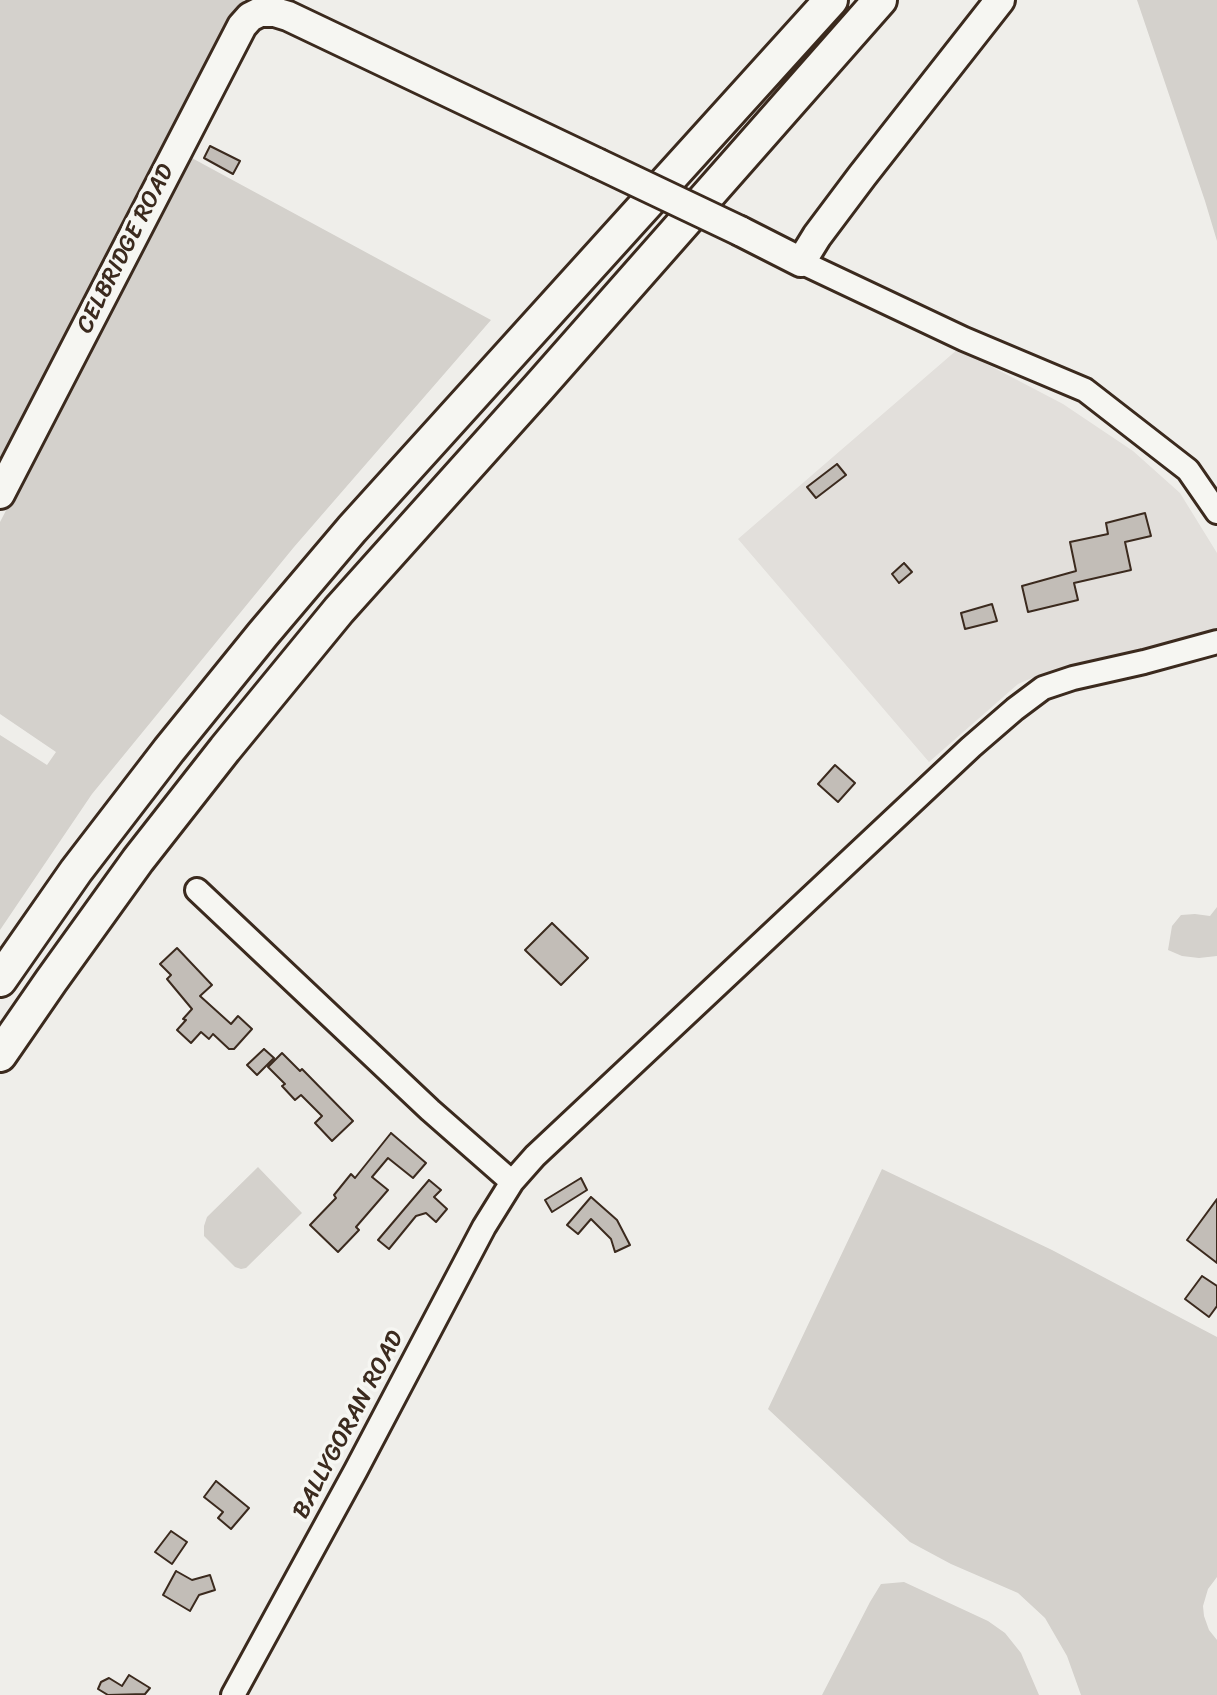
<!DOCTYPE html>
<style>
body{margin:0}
canvas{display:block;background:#efeeea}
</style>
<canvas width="1217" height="1695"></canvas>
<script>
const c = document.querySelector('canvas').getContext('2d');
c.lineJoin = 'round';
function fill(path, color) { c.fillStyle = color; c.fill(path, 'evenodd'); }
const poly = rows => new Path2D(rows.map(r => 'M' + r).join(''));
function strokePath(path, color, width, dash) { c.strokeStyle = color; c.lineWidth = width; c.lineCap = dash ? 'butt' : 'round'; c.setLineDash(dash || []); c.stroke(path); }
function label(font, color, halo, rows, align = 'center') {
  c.font = font + ' Sriracha,sans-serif'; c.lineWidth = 7; c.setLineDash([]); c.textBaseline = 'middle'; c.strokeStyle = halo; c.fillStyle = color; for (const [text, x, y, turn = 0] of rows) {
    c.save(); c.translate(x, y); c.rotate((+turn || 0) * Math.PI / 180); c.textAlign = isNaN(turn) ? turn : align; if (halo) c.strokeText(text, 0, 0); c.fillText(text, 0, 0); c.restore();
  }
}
fill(poly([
 [958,349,1063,404,1133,451,1180,493,1217,553,1217,629,1039,675,1018,684,929,762,738,539]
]), '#e2dfdb');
fill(poly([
 [0,0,244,0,0,478],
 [1137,0,1217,0,1217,241,1205,201],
 [190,157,491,320,294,547,92,794,0,930,0,735,47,765,56,752,0,714,0,522],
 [1217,907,1217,956,1199,958,1182,956,1168,950,1172,926,1181,915,1195,914,1210,916],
 [258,1167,302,1213,246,1268,241,1269,235,1267,204,1236,204,1226,207,1217],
 [882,1169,1052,1250,1217,1337,1217,1577,1208,1589,1203,1606,1204,1616,1209,1630,1217,1640,1217,1695,1081,1695,1067,1656,1045,1618,1018,1593,951,1564,910,1542,768,1409],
 [904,1582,988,1621,1005,1633,1021,1653,1039,1695,822,1695,870,1602,881,1584]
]), '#d4d1cc');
const building = poly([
 [210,146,240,161,233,174,204,158,210,146],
 [837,464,846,475,816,498,807,487,837,464],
 [1145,513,1151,536,1125,542,1131,570,1074,583,1078,600,1028,612,1022,586,1076,571,1070,542,1108,534,1106,523,1145,513],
 [904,563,912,572,899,583,892,574,904,563],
 [992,604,997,621,965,629,961,613,992,604],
 [835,765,855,783,838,802,818,784,835,765],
 [552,923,588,958,561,985,525,950,552,923],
 [177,948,212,985,200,996,231,1024,238,1016,252,1029,234,1049,229,1049,213,1034,209,1039,201,1032,191,1043,177,1030,186,1020,183,1019,192,1009,167,979,171,975,160,964,177,948],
 [264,1049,274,1058,257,1075,247,1065,264,1049],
 [282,1053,300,1071,302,1069,353,1121,332,1141,315,1123,322,1116,301,1095,295,1100,282,1086,285,1084,268,1067,282,1053],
 [391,1133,426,1163,413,1178,388,1158,372,1177,388,1190,356,1227,359,1230,338,1252,310,1225,336,1198,334,1195,351,1174,355,1178,391,1133],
 [581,1178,587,1190,552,1212,545,1200,581,1178],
 [429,1180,441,1190,434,1197,447,1209,436,1222,426,1213,416,1216,389,1249,378,1240,429,1180],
 [591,1197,617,1220,630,1245,615,1252,611,1239,591,1219,578,1234,567,1225,591,1197],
 [1217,1199,1217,1263,1187,1240,1217,1199],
 [1202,1276,1217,1286,1217,1306,1209,1317,1185,1299,1202,1276],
 [216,1481,249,1508,231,1529,218,1518,223,1512,204,1497,216,1481],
 [171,1531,187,1542,172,1564,155,1552,171,1531],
 [176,1571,192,1580,210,1575,215,1590,199,1595,190,1611,163,1595,176,1571],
 [129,1675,150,1688,145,1694,108,1695,98,1689,101,1682,109,1678,122,1686,129,1675]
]);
fill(building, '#c2bdb7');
strokePath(building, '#3b2a1e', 2);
const minor = poly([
 [801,262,964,339,1085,390,1188,470,1217,512],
 [197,890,430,1110,512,1182],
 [233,1695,356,1470,484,1227,512,1182,535,1156,971,747,1015,709,1043,688,1073,678,1144,662,1217,642]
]);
const major = poly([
 [740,231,801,262,817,236,862,176,1000,0],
 [0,494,242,26,250,17,260,12,275,12,288,16,597,163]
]);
const highway = poly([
 [0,980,76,871,169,750,263,634,352,529,831,0],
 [0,1055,51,981,138,860,225,749,339,610,539,387,880,0]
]);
strokePath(minor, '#3b2a1e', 28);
strokePath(major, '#3b2a1e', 34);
strokePath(highway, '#3b2a1e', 38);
strokePath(minor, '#f6f6f2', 22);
strokePath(major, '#f6f6f2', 28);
strokePath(highway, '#f6f6f2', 32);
const majorBridge = poly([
 [597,163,740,231]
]);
strokePath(majorBridge, '#3b2a1e', 34, []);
strokePath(majorBridge, '#f6f6f2', 28);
label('24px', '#3b2a1e', '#f6f6f2', [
 ["CELBRIDGE ROAD",126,249,-63],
 ["BALLYGORAN ROAD",349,1425,-62]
]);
</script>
